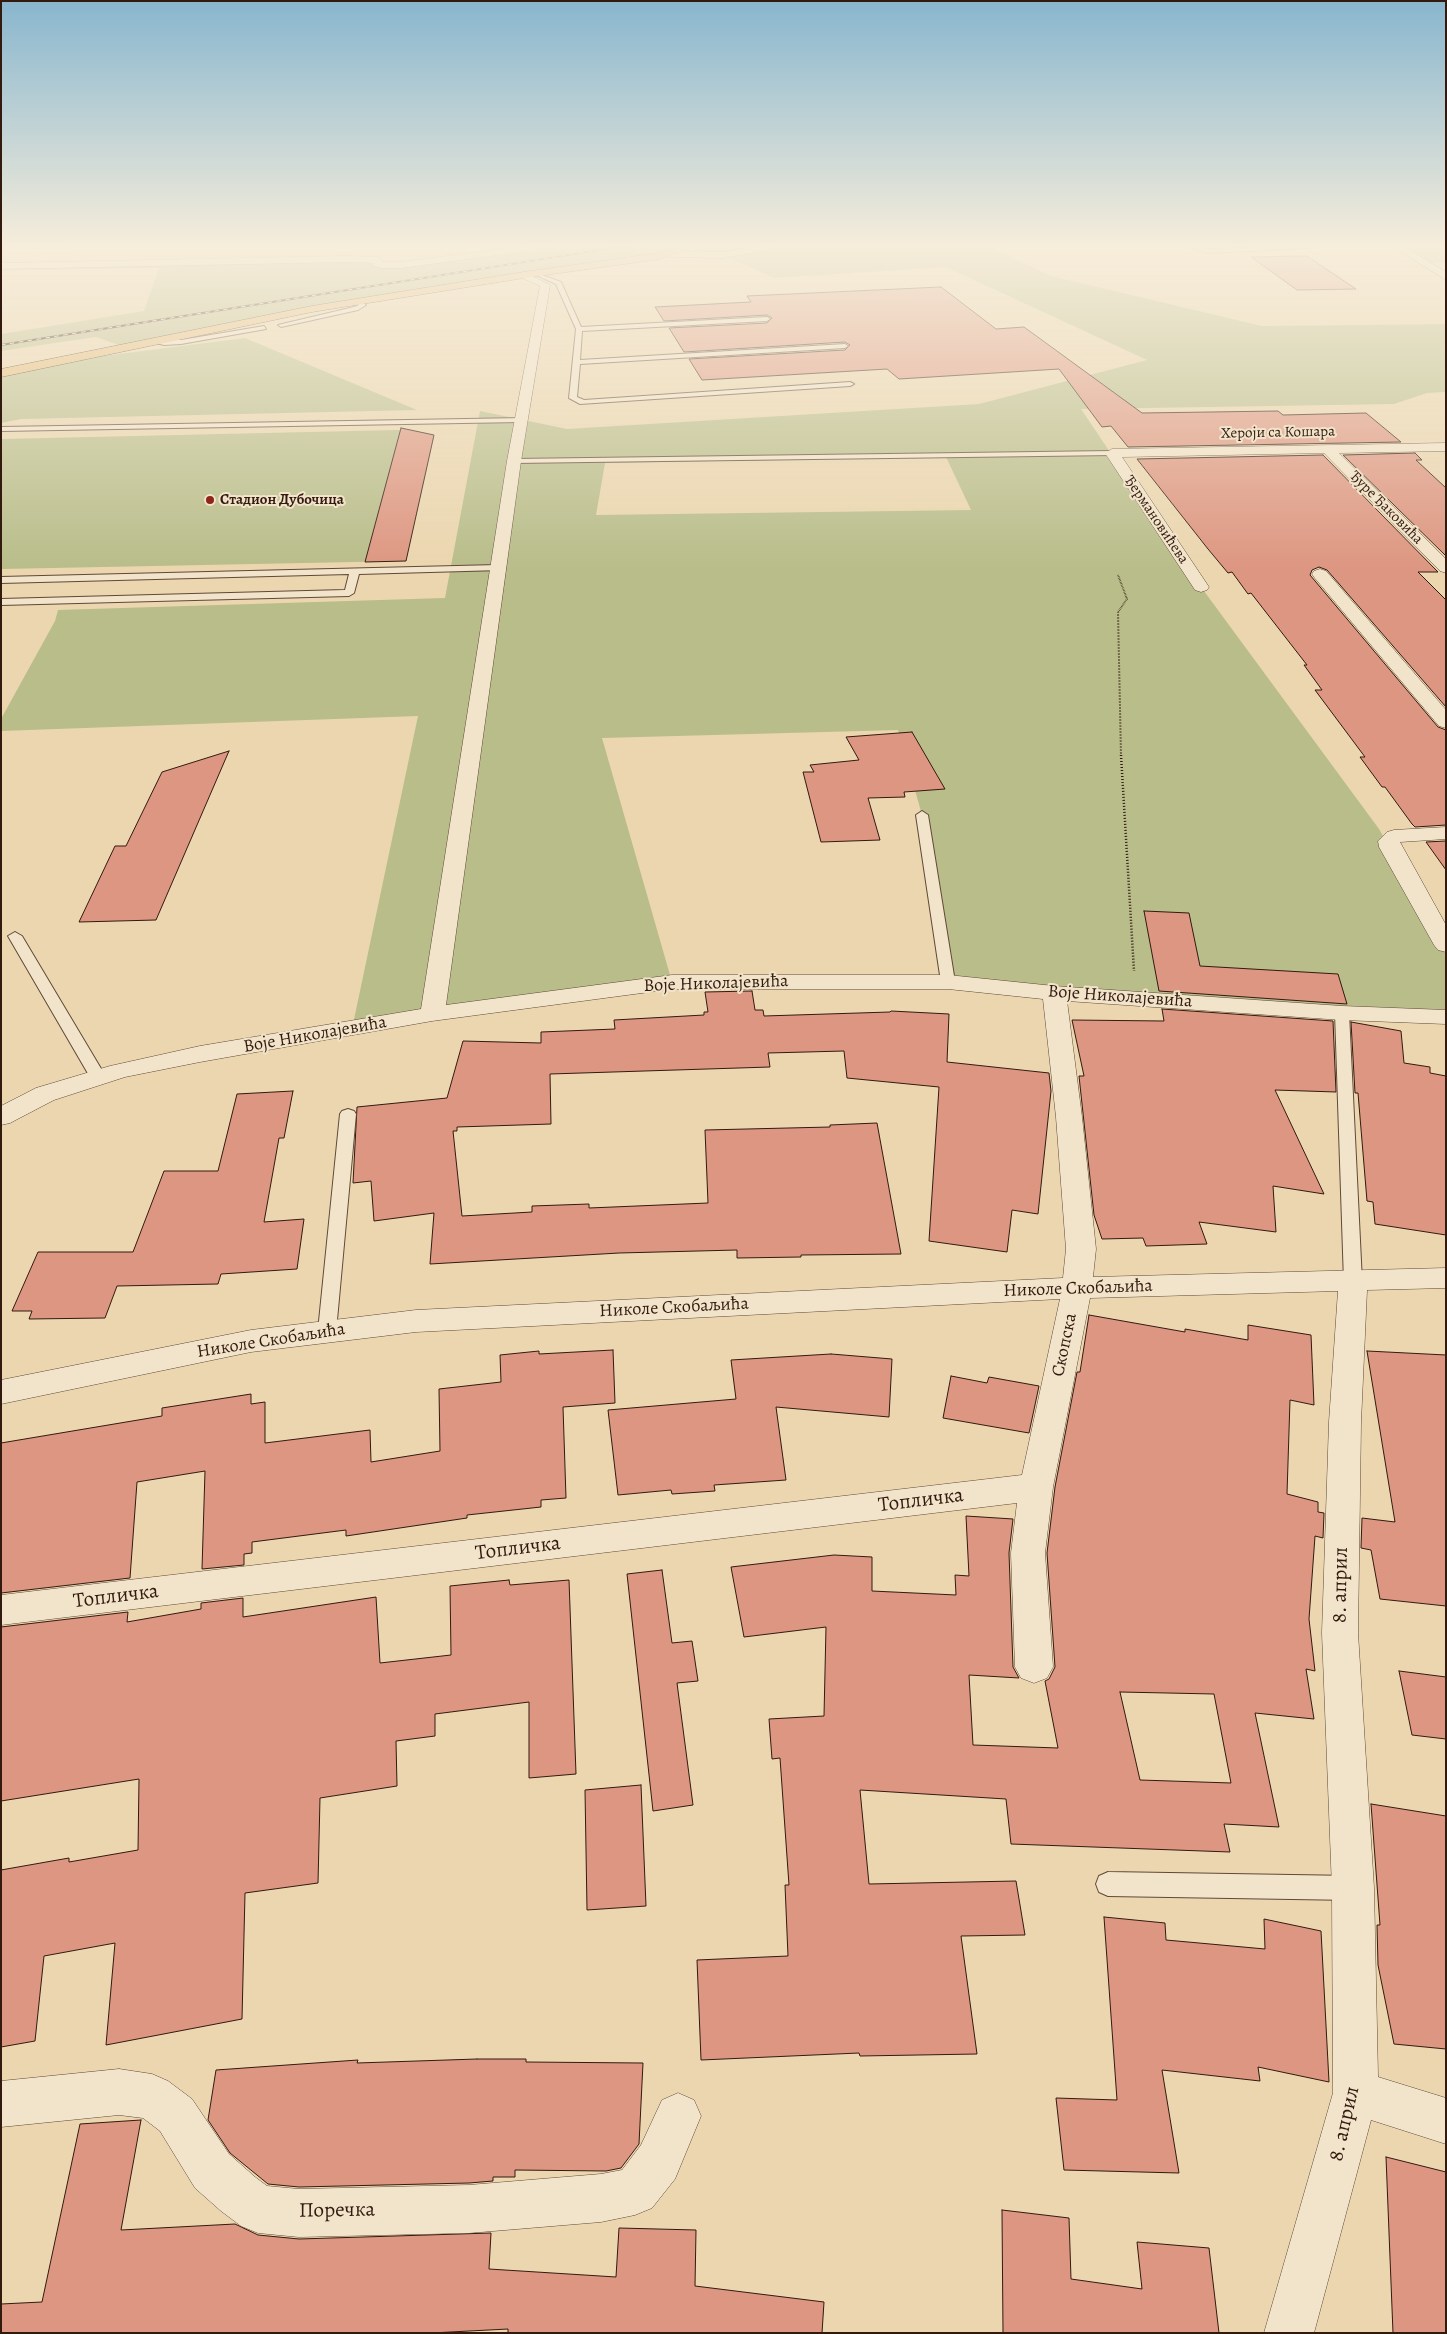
<!DOCTYPE html>
<meta charset="utf-8">
<style>
body{margin:0}
#map{position:relative;width:1447px;height:2334px;overflow:hidden;background:#ebd6af;font-family:Alegreya,serif}
canvas{display:block}
.frame{position:absolute;inset:0;border:2px solid #321a0f;pointer-events:none}
</style>
<div id="map">
<canvas width="1447" height="2334"></canvas>
<div class="frame"></div>
</div>
<script>
const c = document.querySelector('canvas').getContext('2d');
c.lineJoin = 'round';
function fill(path, color) { c.fillStyle = color; c.fill(path, 'evenodd'); }
const poly = rows => new Path2D(rows.map(r => 'M' + r).join(''));
function strokePath(path, color, width, dash) { c.strokeStyle = color; c.lineWidth = width; c.lineCap = dash ? 'butt' : 'round'; c.setLineDash(dash || []); c.stroke(path); }
function label(font, color, halo, rows, align = 'center') {
  c.font = font + ' Alegreya,serif'; c.lineWidth = 4; c.setLineDash([]); c.textBaseline = 'middle'; c.strokeStyle = halo; c.fillStyle = color; for (const [text, x, y, turn = 0] of rows) {
    c.save(); c.translate(x, y); c.rotate((+turn || 0) * Math.PI / 180); c.textAlign = isNaN(turn) ? turn : align; if (halo) c.strokeText(text, 0, 0); c.fillText(text, 0, 0); c.restore();
  }
}
fill(poly([
 [565,243,692,243,688,246,653,255,391,295,124,347,96,337,1,351,1,334,144,311,159,268,1,270,1,266,377,260,381,265,515,251],
 [701,243,981,243,1051,276,1262,326,1446,324,1446,392,1427,393,1394,404,1081,409,1201,587,1379,829,1446,946,1446,1016,948,982,922,815,898,730,602,738,672,982,352,1029,418,716,1,731,1,719,55,621,58,610,445,598,480,411,567,429,979,404,1147,360,946,267,774,278,723,255,701,254,692,251],
 [946,457,971,510,596,515,605,463],
 [1392,243,1446,243,1446,263,1423,263],
 [245,338,417,410,21,419,1,423,1,376,103,356],
 [397,430,414,431,428,435,406,561,1,569,1,439]
]), '#b8bd8a');
const building = poly([
 [1307,256,1356,289,1297,290,1251,257,1307,256],
 [941,287,996,329,1024,327,1142,413,1278,411,1283,415,1366,413,1401,442,1128,447,1111,426,1102,427,1059,369,899,379,887,369,702,380,689,359,845,350,850,345,845,342,684,352,669,328,767,323,772,318,767,315,664,321,655,307,751,302,747,296,941,287],
 [401,428,434,435,406,561,365,562,401,428],
 [1415,453,1422,460,1416,460,1446,488,1446,556,1343,455,1415,453],
 [1323,455,1438,572,1418,572,1446,600,1446,707,1327,570,1319,567,1312,570,1310,575,1438,727,1446,730,1446,825,1415,827,1412,824,1385,787,1382,787,1360,757,1365,757,1315,690,1322,690,1304,665,1307,665,1251,593,1248,594,1232,572,1228,573,1208,549,1137,459,1323,455],
 [912,732,945,789,904,792,905,797,868,798,880,840,821,842,803,772,814,772,810,765,859,760,846,737,912,732],
 [229,751,156,920,79,922,115,846,126,846,162,772,229,751],
 [1446,841,1446,870,1426,842,1446,841],
 [1144,911,1189,913,1200,966,1338,974,1347,1004,1159,991,1144,911],
 [752,991,755,1010,763,1010,764,1016,890,1012,891,1011,949,1014,947,1062,1049,1073,1051,1091,1038,1214,1012,1210,1007,1252,929,1241,939,1087,847,1078,844,1051,768,1053,770,1067,550,1074,551,1124,457,1127,457,1131,453,1131,462,1216,532,1212,532,1206,589,1204,589,1208,708,1203,705,1130,830,1127,830,1125,877,1123,901,1254,801,1255,801,1257,737,1258,737,1250,619,1253,430,1264,434,1213,374,1221,371,1181,353,1183,357,1107,447,1098,463,1041,541,1043,541,1032,615,1029,614,1020,704,1015,704,1012,708,1012,705,992,752,991],
 [1162,1009,1333,1021,1336,1092,1275,1090,1324,1194,1273,1186,1276,1232,1199,1222,1207,1244,1146,1246,1143,1238,1102,1239,1094,1215,1079,1076,1084,1076,1072,1020,1164,1021,1162,1009],
 [1351,1022,1401,1031,1404,1063,1430,1067,1430,1073,1446,1076,1446,1235,1375,1224,1373,1202,1367,1201,1358,1093,1355,1093,1351,1022],
 [293,1091,284,1138,279,1138,264,1222,304,1219,297,1269,221,1274,218,1284,117,1286,105,1318,29,1319,32,1311,12,1311,38,1252,133,1252,164,1171,218,1171,237,1094,293,1091],
 [1089,1315,1185,1332,1185,1329,1248,1340,1248,1325,1311,1335,1314,1405,1290,1400,1287,1494,1318,1502,1318,1512,1324,1513,1323,1538,1315,1536,1309,1619,1315,1671,1306,1669,1314,1719,1255,1713,1279,1827,1224,1824,1230,1852,1011,1844,1006,1799,860,1790,869,1884,1016,1881,1025,1935,961,1936,977,2054,860,2056,859,2053,701,2060,697,1960,788,1956,785,1885,789,1885,780,1758,772,1759,769,1719,824,1716,826,1627,744,1637,731,1567,834,1555,872,1557,872,1591,956,1595,955,1575,969,1576,966,1516,1013,1519,1009,1553,1013,1667,1019,1678,969,1675,973,1745,1058,1748,1045,1681,1049,1679,1055,1667,1047,1553,1055,1487,1077,1372,1080,1372,1089,1315],
 [1120,1692,1214,1694,1231,1783,1140,1780,1120,1692],
 [613,1350,615,1403,563,1407,566,1498,541,1500,541,1507,467,1515,467,1518,346,1536,346,1530,252,1542,252,1553,244,1554,244,1565,202,1569,205,1471,137,1482,130,1578,1,1593,1,1443,162,1416,162,1408,251,1394,251,1404,265,1402,265,1443,370,1430,371,1462,440,1451,439,1389,501,1382,500,1355,539,1351,539,1354,613,1350],
 [1367,1351,1446,1355,1446,1606,1380,1599,1371,1550,1361,1548,1362,1518,1395,1522,1367,1351],
 [831,1354,892,1359,889,1417,776,1407,786,1480,714,1485,715,1491,672,1494,671,1490,618,1495,608,1410,736,1399,731,1360,831,1354],
 [951,1376,987,1383,989,1377,1039,1386,1029,1433,943,1418,951,1376],
 [662,1570,672,1643,692,1641,698,1681,677,1683,693,1805,653,1811,627,1574,662,1570],
 [509,1580,510,1585,569,1580,576,1774,529,1778,529,1702,435,1714,435,1736,396,1741,397,1786,320,1798,318,1883,245,1893,242,2019,106,2045,115,1943,44,1956,35,2041,1,2047,1,1870,69,1858,69,1862,138,1850,139,1779,1,1801,1,1627,128,1612,127,1622,201,1609,201,1603,243,1598,243,1617,376,1597,380,1663,451,1655,450,1586,509,1580],
 [1399,1671,1446,1677,1446,1739,1412,1735,1399,1671],
 [641,1785,646,1906,587,1910,585,1790,641,1785],
 [1371,1804,1446,1816,1446,2049,1394,2044,1378,1965,1377,1925,1380,1925,1371,1804],
 [1104,1917,1165,1923,1166,1940,1265,1949,1264,1919,1321,1931,1329,2082,1258,2067,1260,2081,1162,2070,1179,2173,1064,2170,1056,2098,1117,2100,1104,1917],
 [477,2059,526,2059,526,2062,643,2063,639,2144,621,2168,606,2171,515,2170,515,2177,493,2177,493,2181,469,2183,299,2187,268,2184,230,2153,208,2120,216,2070,358,2060,357,2063,477,2059],
 [141,2120,121,2230,235,2224,258,2235,299,2239,491,2233,489,2269,616,2277,619,2228,696,2230,695,2286,824,2302,822,2333,508,2333,508,2329,431,2333,1,2333,1,2304,42,2302,80,2124,141,2120],
 [1386,2157,1446,2172,1446,2333,1393,2333,1386,2157],
 [1002,2210,1069,2218,1071,2279,1142,2289,1137,2242,1209,2248,1219,2333,1003,2333,1002,2210]
]);
fill(building, '#dd9681');
strokePath(building, '#321a0f', 1);
const service = poly([
 [1174,243,1183,243,1207,249,1309,246,1312,248,1207,253,1174,243],
 [534,272,561,282,581,327,767,317,770,319,767,321,582,331,580,360,845,344,848,346,845,348,580,364,577,397,584,400,850,382,854,384,850,386,580,404,569,398,576,329,556,284,534,274,534,272],
 [359,300,366,305,358,310,281,327,278,325,354,307,359,305,356,302,359,300],
 [264,326,266,329,181,344,164,345,149,341,152,339,181,340,264,326],
 [524,418,524,422,521,422,1,431,1,427,524,418],
 [1112,451,1115,451,1115,455,514,463,510,461,514,459,1112,451],
 [498,565,501,566,501,570,359,574,354,593,349,596,1,605,1,599,345,590,349,574,1,583,1,577,498,565],
 [922,811,928,815,955,982,948,986,941,982,916,815,922,811],
 [15,932,22,936,106,1077,103,1080,93,1080,90,1077,8,936,15,932],
 [1342,1009,1349,1013,1362,1282,1359,1286,1353,1288,1347,1286,1344,1282,1335,1013,1342,1009],
 [348,1109,354,1111,356,1114,336,1331,333,1336,327,1337,321,1336,318,1331,340,1114,342,1111,348,1109],
 [1108,1872,1353,1876,1362,1880,1365,1888,1362,1896,1353,1900,1108,1896,1099,1892,1096,1884,1099,1876,1108,1872]
]);
const minor = poly([
 [3,243,160,243,155,246,3,249,1,248,3,243],
 [545,243,570,243,565,246,401,268,381,268,374,266,373,263,347,262,1,269,1,263,347,256,377,257,381,258,383,262,401,262,545,243],
 [524,272,550,285,521,461,446,1005,672,975,948,975,1054,986,1342,1006,1446,1010,1446,1024,1342,1020,1067,1001,1082,1117,1096,1249,1093,1277,1446,1268,1446,1288,1367,1290,1361,1422,1358,1633,1374,1888,1378,2077,1446,2098,1446,2144,1371,2120,1314,2333,1264,2333,1333,2093,1332,1888,1322,1633,1329,1422,1338,1291,1090,1298,1053,1487,1045,1553,1053,1667,1047,1678,1034,1683,1021,1678,1015,1667,1011,1553,1017,1503,1,1625,1,1595,1022,1475,1060,1299,416,1332,251,1352,1,1404,1,1380,251,1330,416,1310,1063,1278,1066,1249,1056,1117,1043,999,948,989,672,989,432,1021,200,1062,125,1077,54,1100,10,1123,1,1125,1,1106,36,1088,110,1066,200,1046,421,1009,507,461,540,286,520,277,519,275,524,272],
 [1446,443,1446,451,1339,453,1446,559,1446,573,1440,571,1324,453,1122,457,1209,587,1207,590,1201,592,1195,590,1193,587,1105,453,1112,449,1446,443],
 [1320,569,1326,571,1446,710,1446,728,1439,726,1314,577,1312,574,1314,571,1320,569],
 [1446,827,1446,839,1400,842,1446,925,1446,952,1438,950,1434,945,1379,847,1378,841,1387,832,1394,830,1446,827],
 [119,2069,152,2074,168,2081,192,2099,229,2154,255,2177,267,2186,299,2189,469,2185,601,2174,622,2170,641,2145,662,2100,678,2093,694,2100,701,2116,675,2179,652,2208,635,2215,601,2222,469,2233,299,2237,258,2233,241,2226,221,2211,195,2188,160,2131,143,2118,119,2115,1,2127,1,2081,119,2069]
]);
const secondary = poly([
 [773,243,792,243,787,246,723,258,670,257,665,254,670,251,723,252,773,243],
 [1387,243,1398,243,1446,272,1446,280,1387,243]
]);
const primary = poly([
 [685,243,697,243,681,253,660,259,524,278,312,312,1,377,1,369,312,306,524,272,659,253,675,249,685,243]
]);
strokePath(service, '#604937', 2);
strokePath(minor, '#604937', 1);
strokePath(secondary, '#321a0f', 1);
strokePath(primary, '#321a0f', 1);
strokePath(poly([
 [1118,575,1127,599,1118,612,1121,756]
]), '#321a0f', 2, [0.5, 1]);
strokePath(poly([
 [1121,755,1134,971]
]), '#321a0f', 2.5, [1, 2]);
fill(service, '#f2e4cb');
fill(minor, '#f2e4cb');
fill(secondary, '#f2e4cb');
fill(primary, '#e6bb78');
const rail = poly([
 [1,345,644,243]
]);
strokePath(rail, '#321a0f', 2);
strokePath(rail, '#f2e4cb', 1, [4.5]);
const sky = c.createLinearGradient(0, 0, 0, 569);
sky.addColorStop(0, '#88b6ce');
sky.addColorStop(0.43, '#f6eddb');
sky.addColorStop(1, '#f6eddb00');
c.fillStyle = sky;
c.fillRect(0, 0, 1447, 569);
for (const [x, y, r, color] of [
 [210,500,5,"#8f2418"]
]) { const dot = new Path2D(); dot.arc(x, y, r, 0, 2 * Math.PI); c.fillStyle = color; c.fill(dot); strokePath(dot, '#f2e4cb', 2); }
label('15px', '#321a0f', '#f2e4cb', [
 ["Хероји са Кошара",1278,433,-1],
 ["Ђуре Ђаковића",1386,508,45],
 ["Ђермановићева",1156,520,56]
]);
label('bold 15px', '#321a0f', '#f2e4cb', [
 ["Стадион Дубочица",220,500]
], 'left');
label('18px', '#321a0f', '#f2e4cb', [
 ["Воје Николајевића",716,984,-2],
 ["Воје Николајевића",1120,997,4],
 ["Воје Николајевића",315,1035,-10],
 ["Николе Скобаљића",1078,1289,-2],
 ["Николе Скобаљића",674,1308,-3],
 ["Николе Скобаљића",271,1341,-9],
 ["Скопска",1065,1345,-78]
]);
label('21px', '#321a0f', '#f2e4cb', [
 ["Топличка",921,1501,-7],
 ["Топличка",518,1549,-7],
 ["8. април",1341,1585,-89],
 ["Топличка",116,1597,-7],
 ["8. април",1345,2124,-77],
 ["Поречка",337,2211,-1]
]);
</script>
